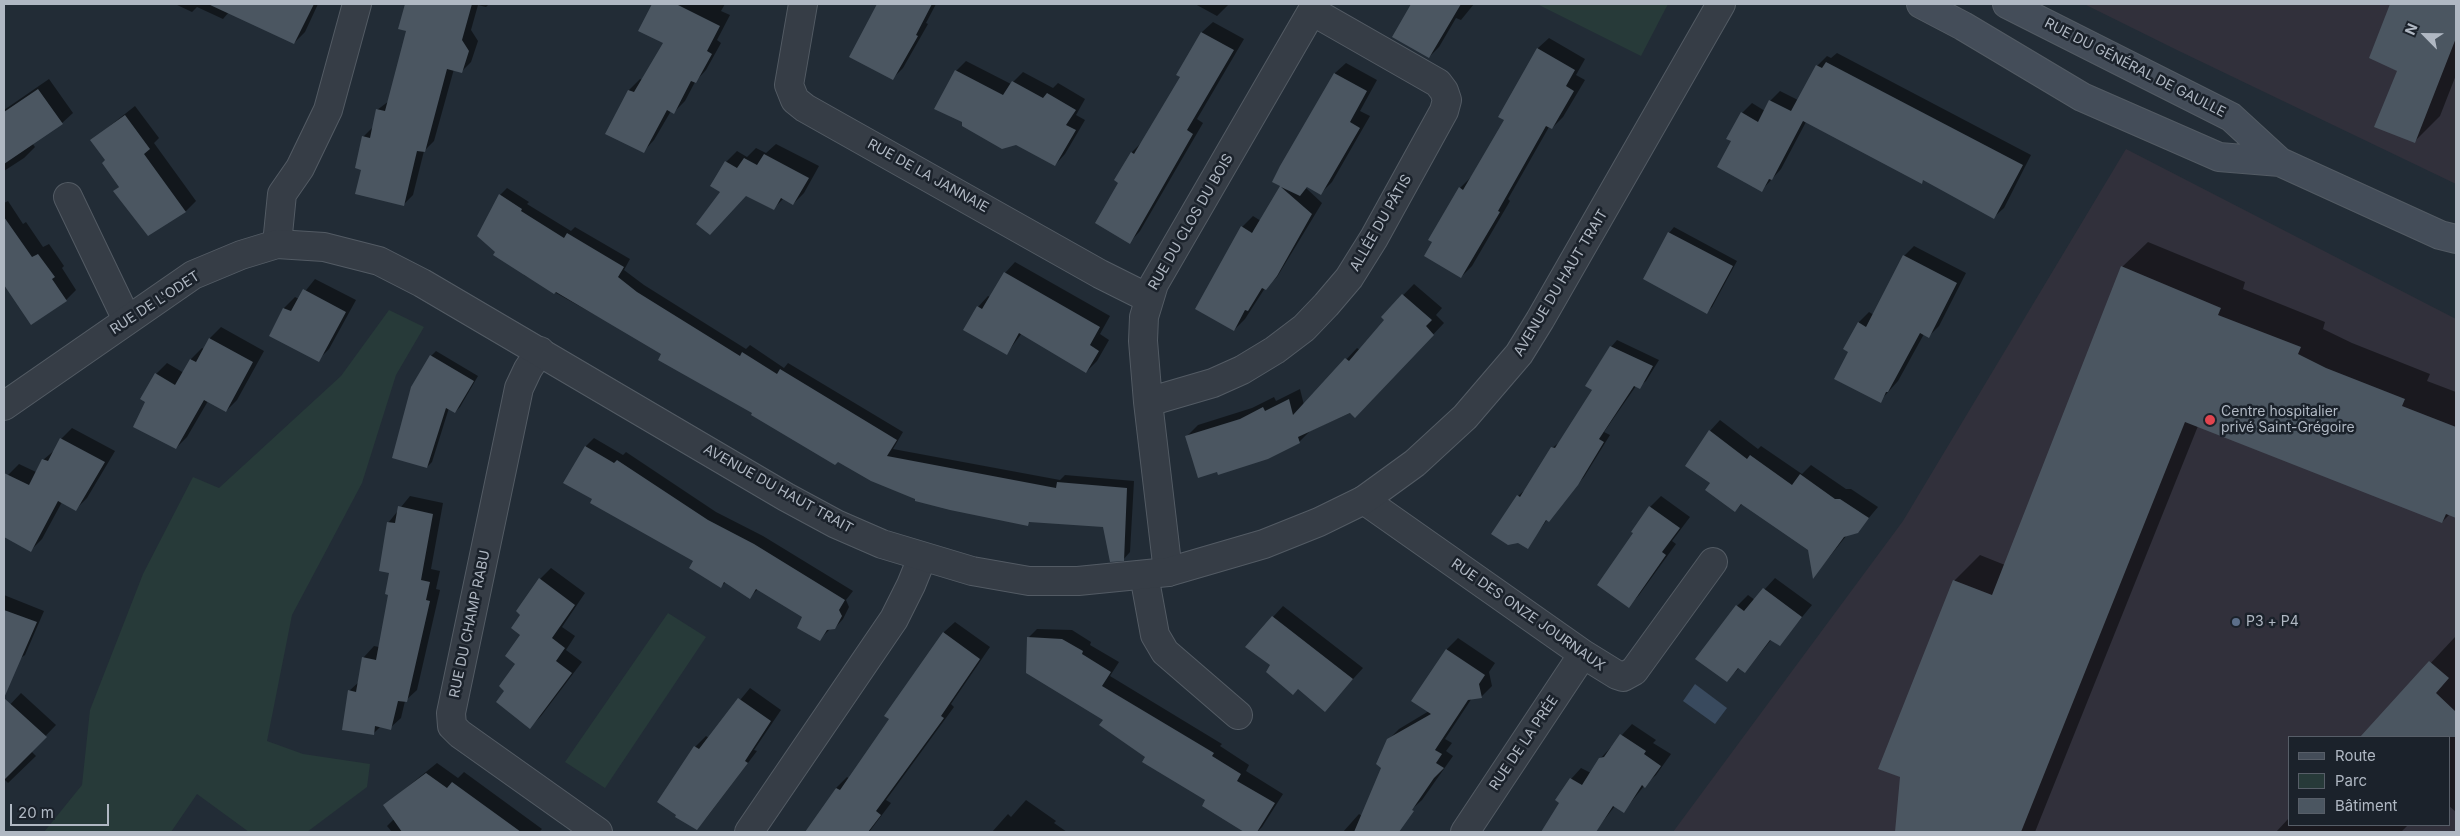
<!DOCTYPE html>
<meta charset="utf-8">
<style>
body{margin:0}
#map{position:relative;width:2460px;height:836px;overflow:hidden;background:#222c36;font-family:Inter,sans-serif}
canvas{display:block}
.frame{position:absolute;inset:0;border:5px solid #b0b8c3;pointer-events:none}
.legend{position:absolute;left:2288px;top:736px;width:162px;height:90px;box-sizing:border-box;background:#1b222b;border:1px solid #575e68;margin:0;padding:6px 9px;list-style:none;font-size:15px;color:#b0b8c3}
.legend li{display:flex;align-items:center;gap:10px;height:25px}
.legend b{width:25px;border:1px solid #575e68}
.north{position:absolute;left:2400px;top:10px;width:50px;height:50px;-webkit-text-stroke:4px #1b222b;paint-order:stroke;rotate:293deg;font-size:14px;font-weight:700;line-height:20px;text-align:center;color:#b0b8c3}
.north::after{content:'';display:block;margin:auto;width:18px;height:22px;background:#b0b8c3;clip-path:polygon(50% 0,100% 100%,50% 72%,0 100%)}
.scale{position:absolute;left:10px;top:804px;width:99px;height:22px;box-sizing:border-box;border:2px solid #b0b8c3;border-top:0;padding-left:6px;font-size:15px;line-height:18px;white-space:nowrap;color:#b0b8c3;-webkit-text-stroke:4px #1b222b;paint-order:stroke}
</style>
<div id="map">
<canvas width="2460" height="836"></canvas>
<div class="frame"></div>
<ul class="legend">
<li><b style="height:6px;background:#444d59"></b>Route</li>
<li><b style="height:14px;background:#273a39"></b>Parc</li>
<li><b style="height:14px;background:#4b5661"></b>Bâtiment</li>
</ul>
<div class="north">N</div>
<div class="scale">20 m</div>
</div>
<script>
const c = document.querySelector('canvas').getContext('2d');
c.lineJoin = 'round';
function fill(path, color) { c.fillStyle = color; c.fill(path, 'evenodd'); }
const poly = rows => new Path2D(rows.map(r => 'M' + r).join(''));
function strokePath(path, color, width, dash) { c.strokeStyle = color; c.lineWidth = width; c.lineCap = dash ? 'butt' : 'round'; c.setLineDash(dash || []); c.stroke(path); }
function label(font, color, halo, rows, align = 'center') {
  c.font = font + ' Inter,sans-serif'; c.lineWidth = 5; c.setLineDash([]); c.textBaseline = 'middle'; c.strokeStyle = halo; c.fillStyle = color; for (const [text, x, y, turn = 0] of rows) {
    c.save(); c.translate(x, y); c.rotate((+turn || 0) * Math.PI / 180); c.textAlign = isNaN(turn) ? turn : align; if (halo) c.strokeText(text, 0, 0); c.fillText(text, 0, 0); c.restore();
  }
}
fill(poly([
 [2084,4,2456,4,2456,184,2179,51],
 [2126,149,2456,319,2456,832,1673,832,1903,521],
 [2289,737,2449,737,2449,825,2289,825]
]), '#31303b');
fill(poly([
 [1537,4,1668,4,1641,56],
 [389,310,424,327,396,375,362,483,292,615,267,741,303,754,370,764,367,787,307,832,249,832,197,794,171,832,44,832,82,785,90,710,143,574,193,477,219,488,341,376],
 [668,613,706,637,605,788,565,762]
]), '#273a39');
fill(poly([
 [1695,684,1727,708,1715,724,1683,701]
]), '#394a5e');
fill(poly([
 [175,4,318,4,305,32,294,43,229,12,223,19,197,7,192,12],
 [406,4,489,4,486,7,478,5,471,30,478,41,471,62,462,71,454,69,434,141,424,151,413,195,404,204,362,169,363,137,373,127,377,110,389,101,407,31,400,28],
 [654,4,725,4,721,11,730,15,717,40,721,43,706,70,695,82,685,101,674,112,671,111,654,140,644,151,607,134,629,90,640,79,643,80,665,43,640,30],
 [880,4,936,4,926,23,928,24,903,68,893,78,851,57],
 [1195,4,1229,4,1217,16],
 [1412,4,1474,4,1461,20,1456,18,1439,47,1429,57,1394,37],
 [2391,4,2456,4,2456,75,2440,116,2414,142,2398,71,2370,57],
 [1213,22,1244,39,1197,119,1203,123,1140,231,1130,242,1120,182,1132,152,1143,141,1181,77,1178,75,1202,32],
 [1549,38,1585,59,1576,75,1585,80,1563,117,1552,128,1549,127,1508,199,1510,201,1472,266,1461,277,1460,188,1471,177,1506,120,1500,116,1538,48],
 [1837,53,2031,155,2004,208,1994,217,1924,179,1921,182,1806,122,1781,169,1762,190,1733,141,1742,113,1752,103,1765,111,1770,101,1780,91,1798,100,1817,66,1827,56,1831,58],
 [966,61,1011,84,1023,72,1053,88,1058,83,1085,99,1076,115,1085,120,1065,154,1055,165,1016,143,964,122,956,71],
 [1346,63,1377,80,1360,111,1370,116,1332,182,1321,193,1308,186,1306,188,1322,203,1277,277,1265,288,1245,319,1234,330,1242,227,1253,216,1261,221,1281,185,1281,166,1335,73],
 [49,79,73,113,62,123,32,143,35,147,24,158,4,171,4,110],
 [135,106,159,138,154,143,196,201,186,211,148,235,114,191,120,186,107,160,92,140],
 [776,144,819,166,804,193,793,204,784,198,773,209,746,195,722,192,712,186,726,162,737,151,747,157,756,148,766,153],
 [507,188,529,202,527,204,571,231,575,227,630,259,624,270,644,285,746,349,750,345,784,368,788,363,903,432,893,449,1060,480,1065,475,1134,481,1130,552,1123,560,1104,526,1031,521,1027,524,916,498,754,413,663,353,524,275,500,195],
 [8,201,23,224,26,222,43,247,49,244,64,266,62,268,76,290,66,300,31,323,4,282,4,203],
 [1674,227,1737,261,1712,307,1707,312,1669,233],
 [2148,242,2245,282,2243,289,2325,322,2323,329,2352,343,2430,374,2427,381,2456,392,2456,517,2450,514,2442,522,2198,426,2035,832,1896,831,1901,777,1880,768,1955,580,1980,555,2005,565,2122,267],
 [1914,246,1966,273,1939,326,1929,336,1924,334,1898,381,1880,401,1850,351,1859,322,1869,312,1874,315,1904,256],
 [1015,262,1110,316,1100,334,1109,340,1097,361,1086,372,1022,333,1007,353,978,307,988,296,991,297,1005,273],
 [315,279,356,300,329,349,318,360,270,335,284,308,295,297,299,299],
 [1414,284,1442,308,1436,315,1444,323,1366,406,1310,431,1299,442,1187,436,1198,425,1252,408,1274,397,1276,401,1300,389,1304,405,1357,348,1360,350,1386,320,1382,317],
 [221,327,264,351,237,400,226,411,208,401,187,437,176,448,147,402,156,374,167,363,184,373,191,359,202,348,204,349,210,338],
 [1617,340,1659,360,1646,381,1639,387,1636,386,1604,432,1610,435,1584,477,1547,520,1527,547,1518,496,1525,490,1552,448,1560,442,1593,390,1611,347],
 [436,351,478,376,460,407,455,412,449,408,432,462,427,467,431,356],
 [1720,420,1758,449,1761,446,1802,474,1811,465,1846,489,1851,489,1878,507,1857,532,1847,535,1814,576,1809,549,1742,504,1735,511,1712,483,1710,431],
 [72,428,115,451,87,498,76,509,62,502,42,539,31,550,4,535,4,484,8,475,19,464,36,472,43,460,56,449,61,439],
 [594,438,623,455,626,452,716,512,763,536,853,591,846,600,849,607,843,619,835,628,830,629,820,639,804,617,758,589,750,597,726,582,721,586,694,560,565,482,586,446],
 [410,496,443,503,431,569,440,571,436,589,440,590,417,690,405,701,401,718,390,728,381,726,373,734,349,691,360,681,364,657,374,646,379,647,390,593,388,523],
 [1661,496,1690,517,1672,541,1676,544,1639,595,1629,606,1635,533,1650,507],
 [551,568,585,593,562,627,575,636,566,650,582,662,541,716,530,727,506,691,517,664,522,635,522,615,540,579],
 [1775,578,1812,605,1779,645,1771,640,1745,672,1739,668,1727,680,1737,606,1748,595,1755,600],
 [4,595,44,611,25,655,10,665,4,662],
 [1283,606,1363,668,1325,710,1271,665,1273,617],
 [955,622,990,647,951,704,954,707,886,800,891,803,869,832,808,832,836,788,847,777,850,779,890,719,886,716,944,632],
 [1037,629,1072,630,1091,642,1090,645,1119,662,1110,676,1222,744,1220,746,1249,765,1246,771,1283,794,1262,827,1257,832,1246,832,1203,806,1207,799,1146,757,1104,719,1028,638],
 [2455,637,2456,637,2456,812,2449,806,2449,737,2362,737],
 [1458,638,1495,663,1489,672,1492,686,1481,697,1472,698,1445,739,1452,743,1446,751,1453,756,1422,800,1411,810,1407,808,1392,832,1343,832,1359,814,1362,816,1382,767,1388,740,1399,729,1429,711,1413,700,1447,649],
 [750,688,781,710,754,750,757,751,707,817,697,828,677,814,695,747,706,736,709,738],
 [21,693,56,725,31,751,36,756,8,783,4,779,4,711],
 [1632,724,1656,740,1653,743,1671,754,1656,775,1644,786,1624,811,1615,806,1596,830,1590,832,1550,832,1545,828,1561,803,1571,779,1581,768,1591,773,1600,759],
 [437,763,458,778,464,772,542,829,539,832,392,832,387,826,394,819,385,805],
 [1026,800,1056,821,1054,823,1067,832,992,832,1008,814,1011,817],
 [2289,818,2289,825,2408,825,2401,832,2276,832]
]), '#0007');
fill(poly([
 [208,4,314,4,294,44],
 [405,4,472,4,462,40,469,51,462,73,447,69,425,152,417,151,404,206,355,194,361,170,355,168,362,136,370,138,376,109,385,111,406,31,398,29],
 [652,4,676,4,720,26,707,51,712,54,696,83,691,81,674,114,667,110,644,153,605,134,628,90,634,92,663,43,638,31],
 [877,4,932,4,916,35,918,36,893,80,849,57],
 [1411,4,1461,4,1429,58,1392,37],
 [2390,4,2456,4,2456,38,2415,143,2374,127,2397,71,2369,58],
 [1201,32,1234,50,1187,130,1193,134,1130,244,1095,223,1118,183,1114,180,1131,152,1134,154,1180,77,1176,75],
 [1537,48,1575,70,1566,86,1574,91,1552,129,1546,126,1498,211,1500,212,1461,278,1424,256,1432,242,1428,240,1459,187,1463,190,1504,120,1498,117],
 [1826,62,2023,165,1994,219,1923,180,1922,184,1803,121,1772,180,1769,179,1762,192,1717,167,1731,141,1726,139,1741,112,1758,122,1769,100,1791,111,1816,65,1822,68],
 [955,70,1003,95,1012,81,1043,98,1047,93,1076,110,1066,125,1076,130,1055,166,1016,145,1002,149,962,126,962,122,934,109],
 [1334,73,1367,91,1350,122,1360,128,1321,195,1307,187,1300,196,1281,187,1312,214,1277,276,1266,290,1262,288,1248,311,1245,310,1234,331,1195,309,1241,226,1252,233,1280,186,1272,182,1280,166],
 [38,89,63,124,4,164,4,112],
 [125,115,150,149,144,154,186,212,148,236,113,191,119,187,102,163,105,160,90,140],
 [764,154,809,178,793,205,781,198,774,210,746,196,710,235,696,224,720,192,710,186,725,161,737,168,744,158,757,165],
 [499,194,522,209,521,211,564,238,567,233,624,267,618,277,637,292,740,356,742,352,777,374,780,369,897,440,887,456,1056,488,1057,482,1127,488,1124,561,1110,562,1103,527,1029,522,1028,526,950,510,915,501,915,499,871,481,838,462,835,465,751,415,752,413,658,360,661,354,556,292,554,294,493,255,495,252,477,236],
 [4,217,32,257,38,254,55,277,52,279,67,301,31,325,4,285],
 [1668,232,1733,266,1707,314,1643,279],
 [1903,255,1957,283,1929,338,1920,333,1888,392,1886,392,1881,403,1834,379,1848,352,1843,349,1858,322,1866,327],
 [2121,266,2221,308,2218,315,2301,347,2298,354,2326,368,2405,399,2402,406,2456,427,2456,518,2446,514,2442,523,2185,422,2021,832,1895,832,1900,777,1878,769,1953,580,1992,595],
 [1004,272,1100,327,1090,345,1099,351,1086,373,1019,333,1007,355,963,330,977,306,982,309],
 [303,289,346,312,319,362,269,336,283,308,291,311],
 [1402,294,1432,320,1426,326,1434,335,1355,418,1350,413,1298,437,1300,443,1268,459,1218,475,1217,472,1198,478,1185,436,1240,419,1263,407,1265,411,1289,399,1293,415,1345,358,1349,361,1384,320,1381,317],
 [209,338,253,362,226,412,204,400,176,449,133,427,145,402,140,399,155,373,175,385,190,359,196,362],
 [1610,346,1653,366,1640,389,1634,386,1599,439,1604,442,1578,485,1549,522,1546,520,1528,549,1518,543,1508,545,1491,534,1517,495,1520,497,1551,447,1555,448,1592,390,1585,386],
 [430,355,474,381,455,413,446,408,427,468,392,458,411,387],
 [1709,430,1747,459,1750,455,1792,485,1800,474,1835,499,1840,499,1869,518,1858,533,1844,537,1813,579,1808,550,1741,504,1735,512,1705,490,1710,483,1685,466],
 [60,438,105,462,76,511,58,501,31,552,4,537,4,473,29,485,42,459,48,461],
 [585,446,614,463,617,460,708,520,754,544,845,600,839,610,842,616,835,629,827,630,820,641,797,628,802,617,756,589,750,599,724,582,721,588,689,568,693,561,590,503,592,499,563,483],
 [398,506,433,514,421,580,430,582,426,600,430,601,407,702,398,701,391,730,375,726,374,735,342,730,348,690,356,692,362,657,376,660,388,595,385,594,389,573,379,571,387,522,395,523],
 [1649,506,1680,528,1662,552,1666,555,1629,608,1597,585,1633,533,1631,532],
 [539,578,575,605,552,638,565,648,556,661,572,673,530,729,496,702,504,691,499,686,515,664,505,656,520,635,511,628,520,615,516,611],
 [1763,588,1802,617,1780,646,1770,640,1745,673,1738,668,1727,682,1695,659,1736,605,1744,611],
 [4,610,37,622,4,698,47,737,4,780],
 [1272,616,1353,679,1325,712,1298,689,1293,695,1266,672,1270,665,1245,647],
 [943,632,980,659,941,716,944,718,876,811,881,815,868,832,805,832,836,788,840,790,889,719,884,716],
 [1027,637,1062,639,1083,651,1082,654,1111,672,1102,686,1214,753,1212,756,1241,774,1237,781,1275,803,1257,832,1244,832,1202,806,1205,800,1142,762,1145,757,1099,725,1103,720,1026,673],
 [1446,649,1485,675,1479,684,1482,698,1468,700,1435,750,1442,754,1436,763,1444,768,1434,778,1412,810,1414,811,1399,832,1354,832,1381,768,1376,764,1387,739,1431,714,1411,701],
 [2429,661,2449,678,2436,693,2456,712,2456,737,2360,737],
 [738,698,771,721,745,761,748,763,697,830,675,817,676,815,657,802,694,746,699,749],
 [1620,734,1646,751,1644,754,1661,766,1645,788,1642,785,1624,813,1613,806,1596,832,1541,832,1559,803,1555,800,1570,778,1582,785,1599,758,1604,757],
 [426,773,447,788,452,782,521,832,402,832,383,805]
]), '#4b5661');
const minor = poly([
 [803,4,789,85,795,100,805,108,1100,274,1148,298],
 [68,197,127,320],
 [277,244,282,194,300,168,328,110,357,4],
 [540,351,528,369,519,388,451,713,452,726,460,734,598,832],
 [1148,402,1213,383,1242,370,1275,350,1304,328,1326,305,1349,278,1374,238,1444,111,1447,100,1444,91,1438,83,1312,11,1154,284,1144,317,1143,341,1148,402,1168,572],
 [1364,500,1583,654,1617,675,1623,677,1634,671,1713,562],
 [1144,575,1155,635,1165,652,1238,715],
 [749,832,894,619,911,585,922,558],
 [1465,832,1583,654]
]);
const tertiary = poly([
 [4,406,193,275,241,255,277,244,324,247,379,261,422,283,786,497,836,524,882,544,972,571,1029,581,1078,581,1168,572,1264,544,1319,522,1364,500,1415,463,1465,417,1519,354,1540,320,1721,4]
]);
const secondary = poly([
 [1921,4,1963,26,2082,97,2219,157,2280,162],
 [2007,4,2231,117,2280,162,2440,235,2456,239]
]);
strokePath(minor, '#535b64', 30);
strokePath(tertiary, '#535b64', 30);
strokePath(secondary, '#535b64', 30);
strokePath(minor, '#363d46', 28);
strokePath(tertiary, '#363d46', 28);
strokePath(secondary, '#444d59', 28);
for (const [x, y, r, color] of [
 [2210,420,6,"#e0444e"],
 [2236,622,5,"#5c6f8a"]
]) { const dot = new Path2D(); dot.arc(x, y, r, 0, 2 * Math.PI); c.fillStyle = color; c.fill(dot); strokePath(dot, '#1b222b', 2); }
label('14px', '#b0b8c3', '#1b222b', [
 ["RUE DU GÉNÉRAL DE GAULLE",2135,68,27],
 ["RUE DE LA JANNAIE",928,176,29],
 ["RUE DU CLOS DU BOIS",1191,222,-60],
 ["ALLÉE DU PÂTIS",1381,223,-60],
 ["AVENUE DU HAUT TRAIT",1561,283,-59],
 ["RUE DE L'ODET",155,303,-33],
 ["AVENUE DU HAUT TRAIT",778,489,29],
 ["RUE DES ONZE JOURNAUX",1528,615,35],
 ["RUE DU CHAMP RABU",470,624,-78],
 ["RUE DE LA PRÉE",1524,743,-56]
]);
label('14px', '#b0b8c3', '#1b222b', [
 ["Centre hospitalier",2221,412],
 ["privé Saint-Grégoire",2221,428],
 ["P3 + P4",2246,622]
], 'left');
</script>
